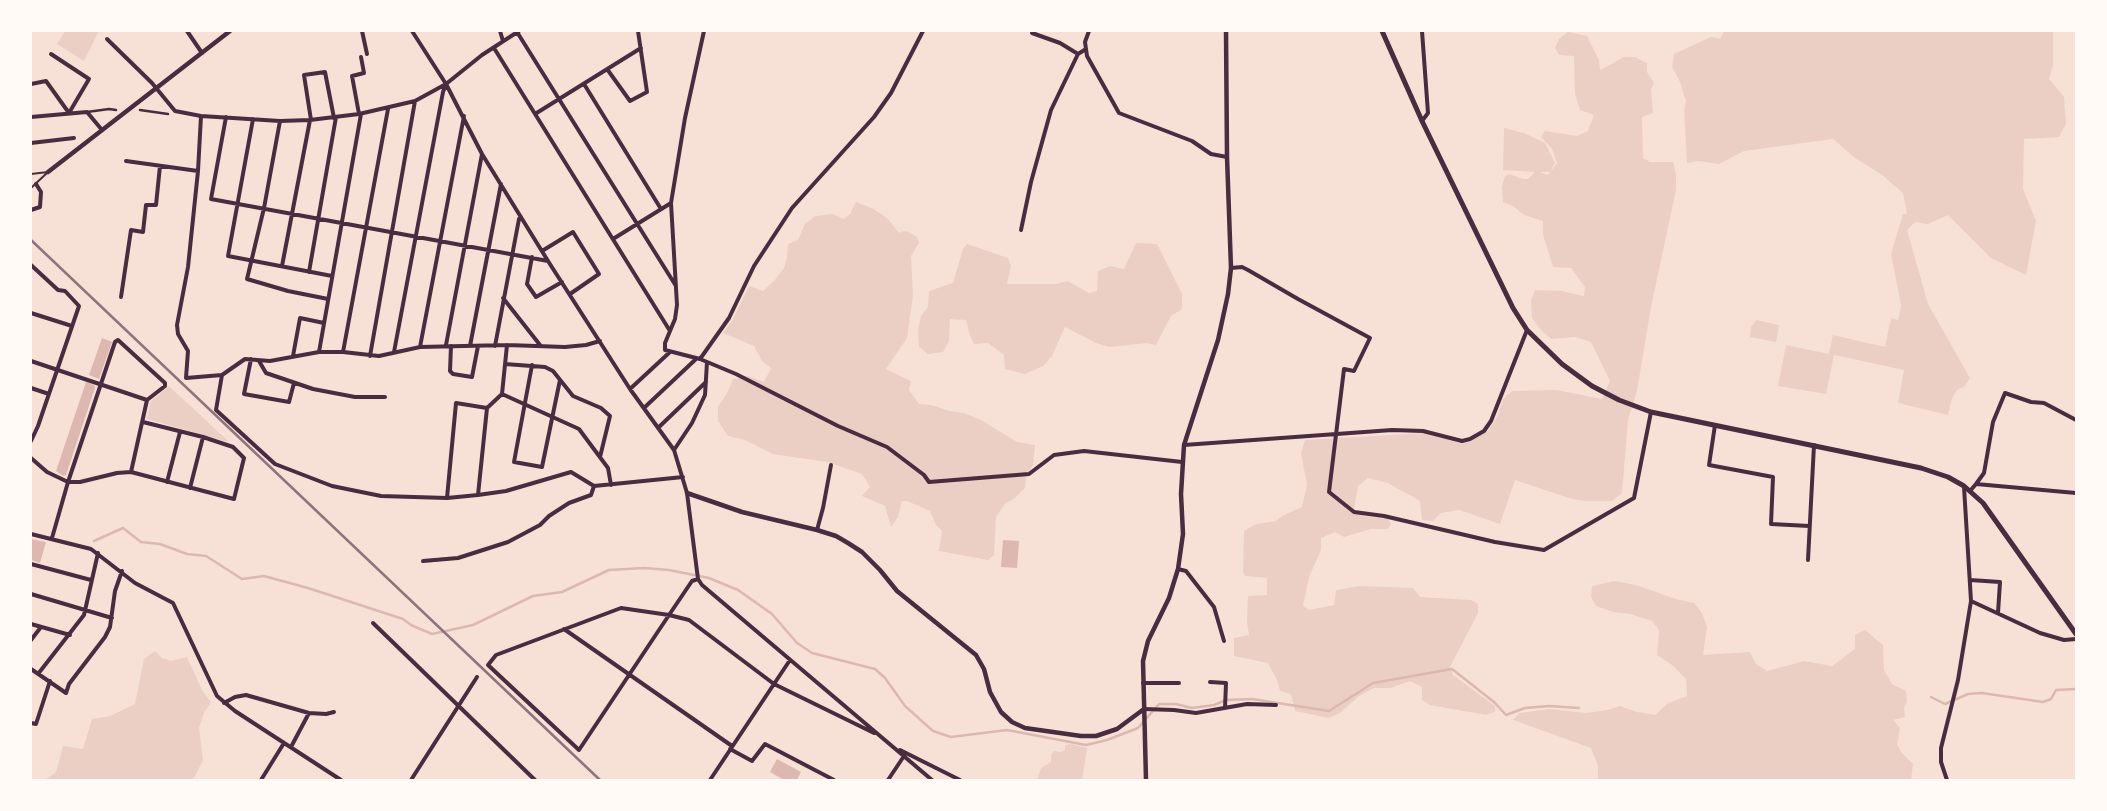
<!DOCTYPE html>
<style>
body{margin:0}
#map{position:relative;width:2107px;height:811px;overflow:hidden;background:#f7e1d7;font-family:"PT Sans",sans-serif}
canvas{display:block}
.frame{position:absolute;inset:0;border:32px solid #fffaf5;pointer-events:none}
</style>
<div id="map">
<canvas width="2107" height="811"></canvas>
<div class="frame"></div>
</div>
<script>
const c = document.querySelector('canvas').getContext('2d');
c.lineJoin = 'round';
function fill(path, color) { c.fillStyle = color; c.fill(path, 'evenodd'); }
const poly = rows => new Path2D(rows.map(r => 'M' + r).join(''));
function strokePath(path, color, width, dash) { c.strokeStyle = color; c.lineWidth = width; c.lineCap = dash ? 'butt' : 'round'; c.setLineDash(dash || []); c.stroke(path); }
fill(poly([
 [65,31,101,31,98,33,84,61,57,44],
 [1724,31,2053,31,2053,65,2049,79,2064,97,2066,124,2059,137,2024,139,2023,189,2036,221,2026,275,1991,258,1948,215,1928,224,1915,222,1907,230,1928,304,1970,378,1965,386,1957,390,1952,398,1948,415,1898,403,1904,370,1834,355,1826,394,1778,386,1786,345,1829,354,1833,335,1885,347,1891,318,1898,320,1901,305,1891,254,1903,214,1907,214,1903,193,1882,175,1855,158,1833,139,1744,151,1719,164,1698,161,1687,163,1684,109,1686,101,1680,82,1672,67,1674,54,1711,37,1720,39],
 [1568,32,1587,36,1599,60,1600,70,1624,57,1635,57,1647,63,1647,72,1654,83,1651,89,1653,113,1642,117,1643,158,1650,162,1673,162,1676,174,1676,190,1651,307,1637,391,1628,420,1622,493,1612,501,1586,501,1572,499,1515,480,1500,524,1459,510,1441,513,1433,521,1422,520,1420,501,1388,483,1368,478,1358,486,1354,509,1364,516,1388,519,1391,524,1388,529,1371,529,1344,537,1335,532,1321,538,1321,550,1309,577,1303,606,1309,610,1334,605,1336,590,1360,586,1413,588,1420,597,1471,600,1478,604,1478,613,1450,667,1453,675,1495,706,1495,712,1486,715,1430,705,1422,700,1422,687,1410,681,1391,688,1374,688,1359,696,1340,713,1329,718,1295,711,1291,694,1280,691,1277,680,1268,663,1234,656,1234,638,1249,635,1247,622,1248,596,1267,595,1267,578,1245,576,1243,571,1244,531,1256,524,1276,521,1282,516,1302,507,1307,485,1301,453,1305,440,1424,433,1460,443,1468,442,1489,430,1498,415,1503,399,1512,391,1556,390,1602,399,1610,381,1591,342,1575,337,1551,339,1540,329,1532,318,1531,301,1535,290,1562,291,1584,296,1585,287,1571,268,1553,267,1543,235,1543,221,1524,215,1513,206,1503,202,1502,187,1505,176,1509,174,1523,179,1528,179,1535,172,1503,170,1504,128,1524,133,1545,143,1555,163,1550,172,1540,172,1548,175,1557,163,1552,149,1541,137,1545,131,1577,136,1588,131,1594,115,1580,110,1575,94,1574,56,1559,55,1555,48,1559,39],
 [856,202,874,209,888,219,899,233,903,231,909,232,917,237,919,243,911,256,913,295,907,338,886,369,911,381,909,390,919,404,931,405,950,411,964,413,981,420,1017,442,1035,445,1033,465,1026,476,1025,488,1015,498,1005,504,996,517,994,555,988,560,939,551,942,531,936,525,930,511,907,501,902,501,898,517,891,527,885,506,862,496,870,487,862,474,827,462,773,454,745,440,728,436,718,421,718,406,726,395,733,379,748,376,764,382,771,368,762,361,754,346,723,333,732,321,749,286,763,291,774,281,784,268,787,257,788,244,798,240,805,224,815,216,833,214,844,219,850,214],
 [1136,243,1157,244,1182,294,1182,309,1171,316,1156,345,1147,343,1109,347,1096,343,1065,327,1052,356,1043,366,1025,374,1005,369,1004,355,988,343,974,344,970,336,966,320,950,319,949,341,943,352,928,354,919,347,918,330,921,316,928,307,929,291,953,283,963,249,967,244,1008,258,1011,266,1007,284,1056,284,1068,281,1089,293,1097,291,1098,271,1110,266,1124,269],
 [1756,320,1779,325,1776,342,1750,337,1751,327],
 [169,386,227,440,228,442,147,419,151,401],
 [1614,581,1636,585,1676,599,1694,603,1702,613,1707,627,1703,655,1750,652,1756,664,1767,671,1804,661,1832,666,1855,649,1855,635,1865,630,1883,645,1884,670,1892,684,1906,691,1907,702,1904,707,1905,717,1893,720,1900,728,1897,744,1902,753,1913,764,1911,780,1598,780,1598,766,1591,748,1513,720,1520,713,1550,709,1586,713,1608,710,1620,706,1637,712,1655,715,1668,703,1687,696,1686,679,1672,665,1657,655,1659,630,1652,621,1630,614,1613,612,1596,606,1591,597,1592,586],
 [155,651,162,658,171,661,187,657,202,690,211,702,204,713,199,728,203,760,193,780,45,780,56,772,63,746,83,749,92,719,110,716,135,704,144,659],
 [1071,744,1087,748,1082,780,1037,780,1041,768,1051,762,1051,755,1054,751,1061,752,1065,750,1065,745]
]), '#ebcfc5');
fill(poly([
 [102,338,112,342,99,379,89,375],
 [86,382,94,385,95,388,66,475,63,476,56,471],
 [31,539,46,542,40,563,31,560],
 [1003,540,1019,541,1017,568,1001,567],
 [777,759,801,772,797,780,784,780,770,772]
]), '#dcb8b0');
strokePath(poly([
 [94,541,123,528,141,542,160,544,187,554,206,556,242,579,264,576,308,588,403,619,411,625,432,634,473,625,533,596,562,592,609,570,644,568,669,570,709,578,738,590,772,614,797,643,812,653,875,669,885,678,905,706,933,731,951,737,1007,730,1086,745,1107,740,1138,728,1159,704,1176,704,1192,708,1214,705,1226,700,1252,699,1329,711,1373,683,1452,669,1494,702,1506,715,1525,708,1549,706,1579,708],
 [1931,697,1945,704,1968,694,1982,693,2043,702,2051,699,2056,690,2076,689]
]), '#dcb8b0', 2.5);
strokePath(poly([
 [31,174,48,172,31,188]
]), '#4a2c40', 2);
strokePath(poly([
 [140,110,168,114],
 [87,112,109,109,116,110]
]), '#4a2c40', 2.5);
strokePath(poly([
 [187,31,202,53],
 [362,31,367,54],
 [412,31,446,84,482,154,548,261,630,389,674,450,687,493,698,579,702,585,932,780],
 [500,31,503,41],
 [704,31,685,118,671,203,677,305,675,319,665,343,665,350,700,359,736,374,838,426,887,447,924,475,929,482,1029,474,1054,455,1084,451,1182,462],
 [1033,31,1032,33,1060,43,1078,54],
 [1089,31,1085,42,1087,56,1119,113,1192,141,1211,154,1227,157],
 [1422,31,1428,113,1422,121],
 [517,32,676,286],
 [107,39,152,83,175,111,201,116,280,121,310,120,359,114,415,101,446,84,482,55,519,31],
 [494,48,670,331],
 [607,69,630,101,647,92,638,31],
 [31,84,46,81,69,113,89,79,51,54],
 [584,84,661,209],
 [359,114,352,76,364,73,361,57],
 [535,114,641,48],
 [201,116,198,171,188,267,177,325,178,334,188,351,186,378,222,375],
 [31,117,87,112,102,130],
 [226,117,211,199,548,261],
 [253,119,228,256,332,276],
 [311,120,304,75,325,72,334,118],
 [280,121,264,208,247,279,288,291,328,299],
 [31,143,74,138],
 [126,161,198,171],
 [31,210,40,207,41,192,36,184],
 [1021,230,1031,182,1051,110,1078,54,1086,49],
 [613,239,671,203],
 [542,251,573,232,599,274,570,294],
 [532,257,527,284,536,297,562,282],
 [31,265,58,290,65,291,79,306,38,426,31,441],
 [282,266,310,120],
 [1231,268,1242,267,1248,270,1298,299,1370,338,1354,371,1344,369,1329,492,1354,512,1384,516,1495,542,1544,550,1634,498,1651,412],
 [309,272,336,117],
 [121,297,131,230,143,232,146,205,156,205,160,166],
 [503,298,540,345],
 [31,313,72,326],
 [600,341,586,345,565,347,507,345,420,347,379,356,343,352,319,352,270,361,245,359,222,375,216,410,275,464,332,486,381,496,447,498,478,495,506,491,571,472,594,486,683,477],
 [446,345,482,154],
 [451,346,450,371,453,374,472,377,478,346],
 [470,346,501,184],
 [495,346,519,219,521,217],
 [420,347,464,116],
 [319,352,361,114],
 [343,352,388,109],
 [394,352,443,92,446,84],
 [293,356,300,318,324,323],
 [370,356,415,101],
 [251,359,244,394,289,402,294,383],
 [700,359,729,318,754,266,792,208,874,117,891,93,923,31],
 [31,361,147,400],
 [259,361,266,373,313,389,355,397,385,397],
 [505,364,545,367,553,371,573,396,601,408,610,416,600,457],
 [532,365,514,462,542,467,560,380],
 [31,388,49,394],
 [630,389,670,352],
 [502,394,579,429,608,468,611,485],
 [645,407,696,359],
 [1715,425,1709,465,1773,477,1771,524,1809,526],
 [659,427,706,382],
 [1184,445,1392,430,1423,431,1462,441,1470,439,1484,431,1491,421,1527,330],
 [674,450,692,423,705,395,707,362],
 [31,458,47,472,68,482,80,482,117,473,131,472,234,499,244,458,233,447,203,437,143,422],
 [167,482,180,432],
 [1976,484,1984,473,1993,422,2005,393,2031,402,2044,403,2076,420],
 [190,488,203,437],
 [1970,491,1976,484,2076,493],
 [478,495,487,408,502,394,507,345],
 [447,498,456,403,487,408],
 [817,530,823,508,831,465],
 [31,534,91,549,135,583,173,603,217,696,235,711,341,780],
 [52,538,68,482,115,342,118,340,165,383,165,386,147,400,131,472],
 [1808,560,1814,445],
 [423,561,458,558,508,542,540,525,549,516,569,503,591,495,594,486],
 [31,564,91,580],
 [1178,569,1186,571,1214,607,1224,641],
 [698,579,692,581,669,615,579,750,488,665,496,655,621,608,669,615,689,620,774,684,874,733],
 [1970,580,2000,582,1998,613],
 [31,594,112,618],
 [1971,601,2040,633,2064,640,2076,639],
 [373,623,535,780],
 [31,624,70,635],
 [564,629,732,746],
 [31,640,41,627],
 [31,669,66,693,69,684,105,637,110,627,115,591,122,571],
 [38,674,84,615,98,553],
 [1210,682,1226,683,1225,708],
 [1143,683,1179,683],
 [224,703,235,697,246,695,309,713,326,714,334,712],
 [1144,709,1174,710,1196,713,1247,704,1276,705],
 [31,723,36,724,50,681],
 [291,747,309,713],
 [730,749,752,761,765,744,834,780],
 [900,750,960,780],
 [261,780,284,743],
 [411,780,477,677],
 [710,780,790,660],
 [888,780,904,756],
 [1947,780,1941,762,1941,748,1958,680,1971,601,1964,487]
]), '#4a2c40', 4);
strokePath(poly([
 [48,172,230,31],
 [687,493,742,512,817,530,836,536,848,543,862,552,880,570,897,591,976,655,984,669,990,692,1001,712,1012,722,1025,728,1081,736,1096,736,1117,729,1144,709],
 [1146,780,1143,661,1148,641,1169,598,1178,569,1183,534,1181,494,1184,445,1218,340,1228,294,1231,268,1227,157,1226,31]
]), '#4a2c40', 4.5);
strokePath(poly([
 [1382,31,1422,121,1513,308,1527,330,1562,364,1592,386,1619,400,1651,412,1921,468,1948,477,1964,486,1983,503,2076,634]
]), '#4a2c40', 5);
strokePath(poly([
 [31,240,600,780]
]), '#8f747c', 2.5);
</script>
